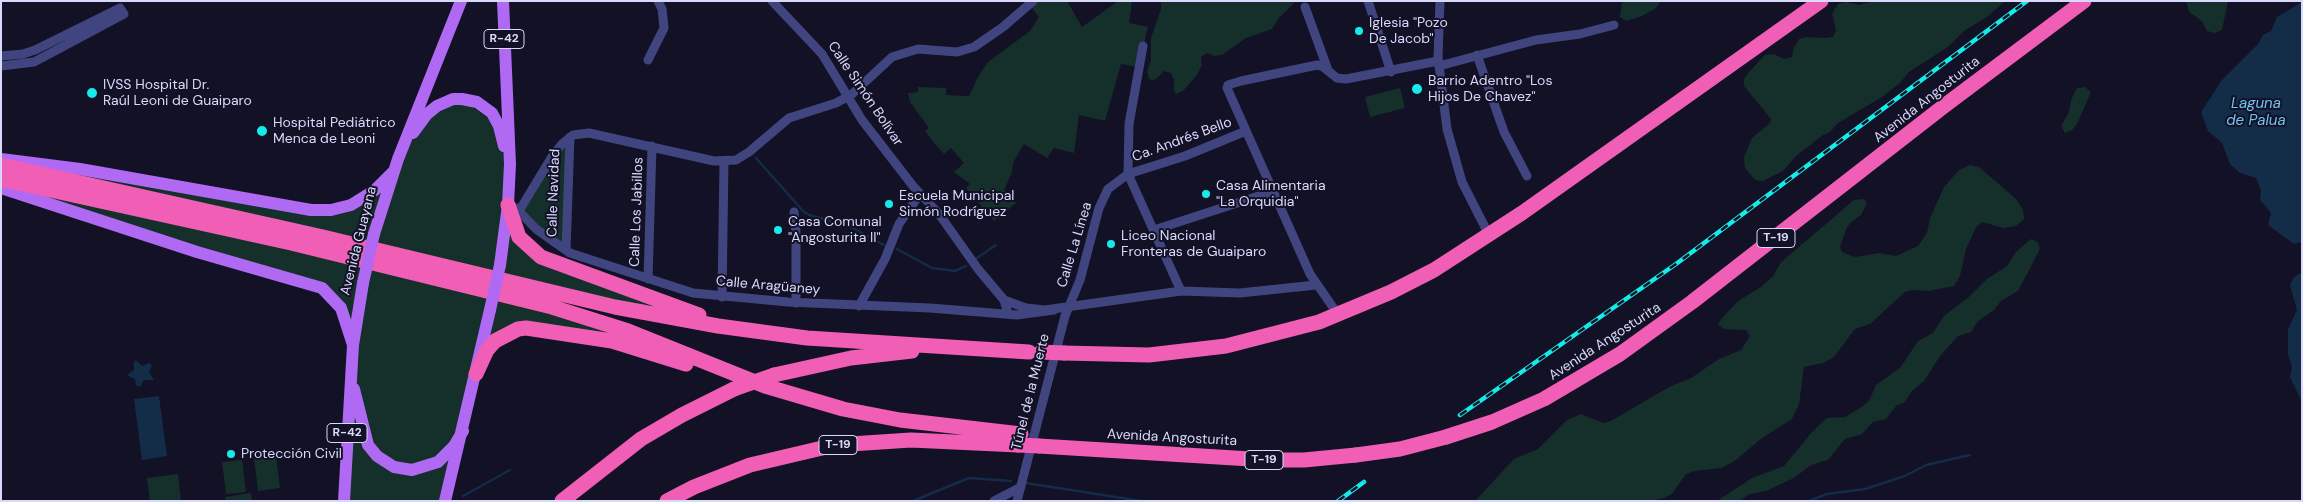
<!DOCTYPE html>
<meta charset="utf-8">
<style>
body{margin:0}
#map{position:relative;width:2303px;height:502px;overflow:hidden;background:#131125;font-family:"DM Sans",sans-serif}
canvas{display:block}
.frame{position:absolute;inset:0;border:2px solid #d9d9fc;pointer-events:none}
</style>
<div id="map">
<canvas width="2303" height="502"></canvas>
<div class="frame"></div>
</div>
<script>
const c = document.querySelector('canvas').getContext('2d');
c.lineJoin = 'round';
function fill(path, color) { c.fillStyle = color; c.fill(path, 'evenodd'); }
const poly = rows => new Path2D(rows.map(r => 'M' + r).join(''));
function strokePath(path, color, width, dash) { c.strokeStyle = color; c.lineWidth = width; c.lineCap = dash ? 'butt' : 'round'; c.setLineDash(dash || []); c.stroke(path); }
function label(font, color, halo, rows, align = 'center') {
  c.font = font + ' "DM Sans",sans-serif'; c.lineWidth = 4; c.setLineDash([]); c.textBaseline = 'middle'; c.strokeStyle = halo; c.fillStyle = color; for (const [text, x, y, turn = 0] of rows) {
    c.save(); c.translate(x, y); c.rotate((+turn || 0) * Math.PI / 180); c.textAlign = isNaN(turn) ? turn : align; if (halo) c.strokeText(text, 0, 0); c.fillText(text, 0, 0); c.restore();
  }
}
fill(poly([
 [1033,1,1067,1,1082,27,1118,1,1132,1,1129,23,1148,27,1138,67,1121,64,1105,121,1079,115,1074,153,1054,148,1047,158,1024,144,1013,163,1012,172,1004,190,1016,203,994,221,966,188,970,184,954,172,964,163,951,148,944,154,934,143,925,131,929,128,910,102,908,93,918,92,918,87,946,88,946,95,969,96,979,75,988,62,1030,31,1039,17,1029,4],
 [1161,1,1295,1,1295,2,1278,19,1272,29,1246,38,1222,55,1214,56,1207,53,1201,57,1202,65,1197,75,1183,91,1176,94,1174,91,1174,80,1171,73,1164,71,1156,79,1152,80,1149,79,1147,71,1151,60,1151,38,1161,9],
 [1622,1,1661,1,1656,8,1642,16,1626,21,1620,17],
 [1872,1,2005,1,1987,17,1964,31,1948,47,1909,72,1900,83,1882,97,1838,123,1830,132,1823,135,1795,157,1783,171,1763,181,1755,180,1745,168,1744,157,1752,138,1770,123,1771,119,1744,86,1744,79,1749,72,1765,55,1774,54,1784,59,1792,57,1793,50,1799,39,1807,37,1824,38,1833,37,1836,30,1832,14,1838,4,1846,2,1859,5],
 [2186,1,2228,1,2222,30,2215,33,2207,31,2202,21,2189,12],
 [2085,87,2091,92,2077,124,2072,130,2065,133,2061,126,2069,112,2071,100,2077,88],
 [1400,88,1405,108,1370,117,1365,97],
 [462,99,499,126,519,237,569,269,748,331,1,159,331,210,375,190,420,123],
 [568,138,566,250,519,211],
 [1970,165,1979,167,2016,199,2023,209,2024,218,2022,221,2016,226,2004,228,1982,222,1976,227,1966,249,1960,276,1954,286,1929,291,1913,290,1905,292,1870,324,1855,329,1834,357,1823,363,1804,367,1799,404,1792,419,1762,438,1736,460,1722,468,1694,471,1686,474,1672,494,1664,498,1651,501,1475,501,1514,459,1538,449,1567,420,1581,414,1603,423,1611,421,1669,387,1691,378,1719,359,1741,350,1750,336,1746,330,1724,329,1718,324,1722,318,1738,301,1761,287,1773,276,1781,262,1854,200,1863,199,1866,201,1866,205,1861,215,1851,222,1846,229,1840,247,1842,252,1855,257,1879,253,1896,256,1918,246,1927,233,1930,218,1944,187,1959,170],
 [1,179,552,307,765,386,592,337,515,335,485,358,445,501,344,501,353,345,329,292,156,239],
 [2031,239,2038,242,2040,249,2018,291,2001,301,1994,310,1978,321,1971,332,1958,336,1940,356,1924,381,1912,391,1904,403,1897,405,1886,419,1873,422,1862,434,1845,439,1828,460,1811,465,1794,478,1766,491,1750,494,1739,501,1717,501,1752,478,1784,466,1812,432,1827,418,1845,417,1863,406,1869,401,1876,385,1900,368,1918,341,1933,333,1944,316,1970,296,1987,279,2007,266,2016,252],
 [276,455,280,488,258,491,254,458],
 [242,460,246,492,226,494,222,462],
 [178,474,181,501,150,501,147,478],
 [251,493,252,501,226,501,225,497]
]), '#152f2b');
fill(poly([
 [2302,2,2302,242,2294,244,2268,225,2271,213,2260,200,2261,190,2256,178,2240,173,2230,164,2222,143,2208,131,2201,112,2222,80,2258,44,2263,35,2271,31,2277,17],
 [2302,272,2302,402,2290,377,2292,367,2288,354,2288,329,2297,310,2290,285,2294,277],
 [136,360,142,366,149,363,152,365,149,372,154,380,144,380,140,387,136,385,135,379,127,375,134,370,134,362],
 [159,396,167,456,142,460,134,399]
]), '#132c48');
strokePath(poly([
 [756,158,803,211,809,215,849,226,884,245],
 [897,249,932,268,955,271,966,266],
 [977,258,996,245],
 [1026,483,1141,501],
 [463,496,510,470],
 [913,501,969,478,1011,481],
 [1809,501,1827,494,1865,489,1905,476,1926,465,1970,455]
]), '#132c48', 2.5);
strokePath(poly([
 [772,1,822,54,862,120,913,186,939,214,978,269,1004,300,1008,314],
 [1368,1,1391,72],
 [1440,1,1438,57,1447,129,1462,182,1489,235],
 [1305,7,1328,70],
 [1143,46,1129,124,1128,174,1181,291],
 [1477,55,1504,132,1527,176],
 [1,56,23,54,35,50,120,8,124,14,34,62,1,66],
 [648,60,664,28,662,9,658,1],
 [1439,66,1536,40,1580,34,1614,25],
 [516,208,536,229,570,253,693,293,788,302,930,308,1017,315,1054,310],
 [519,211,553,155,562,144,573,135,589,133,714,161,736,160,749,152,789,118,836,103,851,95,892,57,918,49,957,52,974,47,1003,27,1033,1],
 [794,212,796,231,796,303],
 [1154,230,1274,191],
 [566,250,570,137],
 [648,279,652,146],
 [722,297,724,162],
 [1004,300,1026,308,1045,310,1181,291,1240,293,1316,285],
 [859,306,885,259,899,224,920,194],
 [1339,316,1310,274,1227,88,1228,85,1241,81,1317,65,1322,66,1337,78,1346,79,1438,61],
 [994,501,1021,487],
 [1017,501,1065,316,1080,280,1099,208,1108,189,1128,174,1185,156,1246,131]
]), '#404580', 9);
strokePath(poly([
 [413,133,427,114,437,106,453,99,462,99,477,102,492,113,499,126,504,146],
 [1,159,80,169,311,210,331,210,351,205,375,190,393,172],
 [1,188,197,252,322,288,341,308,353,345],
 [374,234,398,159,461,1],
 [500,265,508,205,510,164,503,1],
 [354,389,368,445,377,456,394,467,412,470,438,462,454,446,463,431],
 [344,501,353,345,363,283],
 [445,501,490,310]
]), '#b069f2', 12);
strokePath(poly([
 [1,165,323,237,615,307,718,326,807,338,1029,352],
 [1,179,291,243,552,307,628,331,765,386,843,409,900,420,1021,434],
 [508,205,519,237,541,257,699,315],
 [1064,353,1149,355,1226,346,1319,322,1391,292,1434,270,1522,213,1821,1],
 [476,374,487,350,495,341,518,329,526,328,612,341,686,364],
 [774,375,851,358,912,351],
 [1446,437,1492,422,1544,399,1620,354,1692,302,1944,106,2084,1],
 [1039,446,1267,460,1304,460,1356,455],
 [562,501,641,439,682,415,734,389],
 [667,501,694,487,750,465,835,445,911,440,1018,445]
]), '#f15eb5', 15);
const rail = poly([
 [1460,415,1676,264,2027,1],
 [1338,501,1364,482]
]);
strokePath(rail, '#15ebe9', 4.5);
strokePath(rail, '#131125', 2.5, [8]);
strokePath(poly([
 [363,283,374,234],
 [490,310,500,265]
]), '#b069f2', 12);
strokePath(poly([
 [1041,352,1064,353],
 [734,389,774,375],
 [1018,445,1039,446],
 [1356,455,1400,449,1446,437]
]), '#f15eb5', 15);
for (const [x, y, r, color] of [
 [1359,31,5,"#15ebe9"],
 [1417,89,6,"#15ebe9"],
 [92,93,6,"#15ebe9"],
 [262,131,6,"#15ebe9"],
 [1206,194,5,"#15ebe9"],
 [889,204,5,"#15ebe9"],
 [778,230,5,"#15ebe9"],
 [1111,244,5,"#15ebe9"],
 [231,454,5,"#15ebe9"]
]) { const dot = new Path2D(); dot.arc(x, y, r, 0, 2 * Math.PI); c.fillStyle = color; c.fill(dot); strokePath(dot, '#131125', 2); }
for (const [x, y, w] of [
 [504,39,40],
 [1776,238,38],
 [347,433,40],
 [838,445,38],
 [1264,460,38]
]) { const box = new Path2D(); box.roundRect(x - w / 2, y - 9.5, w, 19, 4); c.fillStyle = '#131125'; c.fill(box); strokePath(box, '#d9d9fc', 1); }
label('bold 12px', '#d9d9fc', null, [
 ["R-42",504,39],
 ["T-19",1776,238],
 ["R-42",347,433],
 ["T-19",838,445],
 ["T-19",1264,460]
]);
label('14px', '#d9d9fc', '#131125', [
 ["Iglesia \"Pozo",1369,23],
 ["De Jacob\"",1369,39],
 ["Barrio Adentro \"Los",1428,81],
 ["Hijos De Chavez\"",1428,97],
 ["IVSS Hospital Dr.",103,85],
 ["Raúl Leoni de Guaiparo",103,101],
 ["Hospital Pediátrico",273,123],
 ["Menca de Leoni",273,139],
 ["Casa Alimentaria",1216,186],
 ["\"La Orquidia\"",1216,202],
 ["Escuela Municipal",899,196],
 ["Simón Rodríguez",899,212],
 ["Casa Comunal",788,222],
 ["\"Angosturita II\"",788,238],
 ["Liceo Nacional",1121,236],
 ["Fronteras de Guaiparo",1121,252],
 ["Protección Civil",241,454]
], 'left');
label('14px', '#d9d9fc', '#131125', [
 ["Calle Simón Bolívar",865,94,56],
 ["Avenida Angosturita",1927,100,-38],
 ["Ca. Andrés Bello",1182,140,-20],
 ["Calle Navidad",554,193,-88],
 ["Calle Los Jabillos",637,212,-88],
 ["Avenida Guayana",359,241,-76],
 ["Calle La Línea",1075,245,-73],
 ["Calle Aragüaney",768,286,5],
 ["Avenida Angosturita",1605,342,-33],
 ["Túnel de la Muerte",1031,392,-76],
 ["Avenida Angosturita",1172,438,3]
]);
label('italic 15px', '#70c4f3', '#131125', [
 ["Laguna",2256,104],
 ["de Palua",2256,121]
]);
</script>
